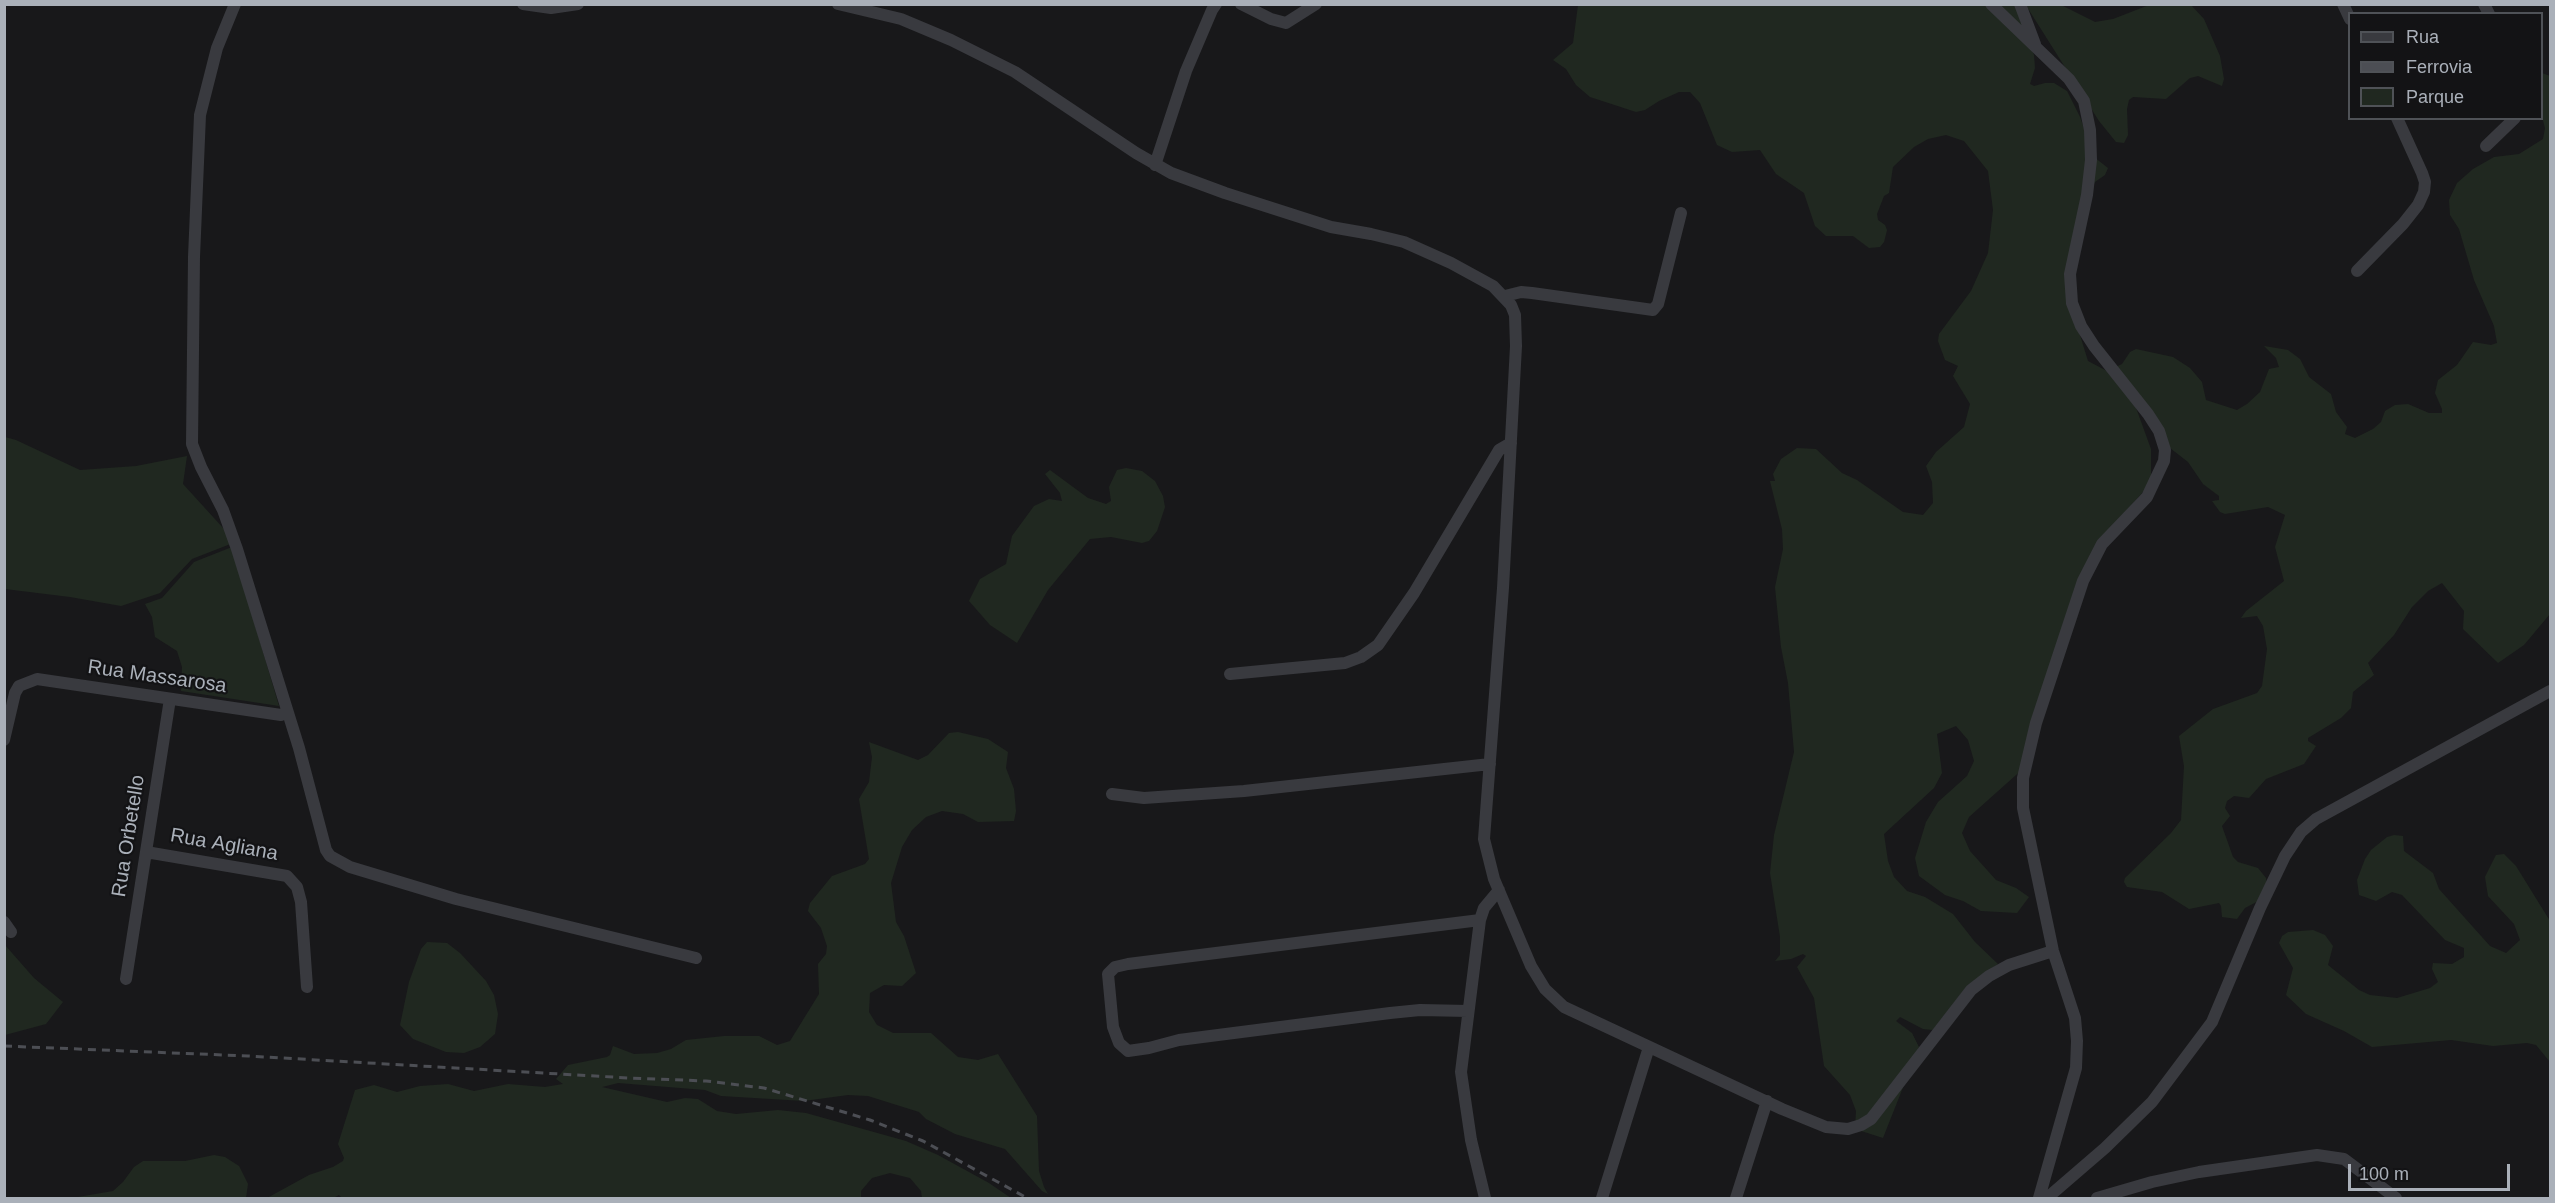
<!DOCTYPE html>
<style>
body{margin:0}
#map{position:relative;width:2555px;height:1203px;overflow:hidden;background:#18181a;font-family:Arial,sans-serif}
canvas{display:block}
.frame{position:absolute;inset:0;border:6px solid #aab0b9;pointer-events:none}
.legend{position:absolute;left:2348px;top:12px;width:195px;height:108px;box-sizing:border-box;background:#131315;border:2px solid #4f5257;margin:0;padding:8px 10px;list-style:none;font-size:18px;color:#aab0b9}
.legend li{display:flex;align-items:center;gap:12px;height:30px}
.legend b{width:30px;border:2px solid #4f5257}
.scale{position:absolute;left:2348px;top:1164px;width:162px;height:27px;box-sizing:border-box;border:3px solid #aab0b9;border-top:0;padding-left:8px;font-size:18px;line-height:21px;white-space:nowrap;color:#aab0b9;-webkit-text-stroke:4px #131315;paint-order:stroke}
</style>
<div id="map">
<canvas width="2555" height="1203"></canvas>
<div class="frame"></div>
<ul class="legend">
<li><b style="height:8px;background:#393a3f"></b>Rua</li>
<li><b style="height:8px;background:#4c4e54"></b>Ferrovia</li>
<li><b style="height:16px;background:#202820"></b>Parque</li>
</ul>
<div class="scale">100 m</div>
</div>
<script>
const c = document.querySelector('canvas').getContext('2d');
c.lineJoin = 'round';
function fill(path, color) { c.fillStyle = color; c.fill(path, 'evenodd'); }
const poly = rows => new Path2D(rows.map(r => 'M' + r).join(''));
function strokePath(path, color, width, dash) { c.strokeStyle = color; c.lineWidth = width; c.lineCap = dash ? 'butt' : 'round'; c.setLineDash(dash || []); c.stroke(path); }
function label(font, color, halo, rows, align = 'center') {
  c.font = font + ' Arial,sans-serif'; c.lineWidth = 4.5; c.setLineDash([]); c.textBaseline = 'middle'; c.strokeStyle = halo; c.fillStyle = color; for (const [text, x, y, turn = 0] of rows) {
    c.save(); c.translate(x, y); c.rotate((+turn || 0) * Math.PI / 180); c.textAlign = isNaN(turn) ? turn : align; if (halo) c.strokeText(text, 0, 0); c.fillText(text, 0, 0); c.restore();
  }
}
fill(poly([
 [2059,4,2095,22,2113,19,2149,5,2191,5,2204,19,2220,56,2224,79,2222,86,2198,76,2190,78,2166,99,2133,97,2129,100,2127,109,2128,135,2124,143,2116,142,2099,121,2027,7,2020,20,2034,55,2035,68,2030,84,2034,86,2045,83,2054,83,2067,91,2080,117,2094,157,2108,168,2105,175,2095,182,2078,224,2071,306,2088,361,2107,371,2122,364,2130,352,2136,349,2173,357,2190,368,2202,382,2206,400,2237,410,2247,404,2260,392,2269,369,2279,367,2276,358,2264,346,2288,350,2300,359,2309,377,2331,394,2336,412,2347,427,2345,434,2355,438,2373,429,2381,422,2385,411,2395,405,2408,404,2429,413,2442,413,2442,409,2435,393,2438,380,2457,365,2473,342,2491,345,2497,343,2494,326,2474,280,2459,229,2450,215,2449,200,2457,183,2473,169,2494,157,2519,154,2543,139,2545,128,2542,116,2542,73,2550,76,2550,614,2524,645,2498,663,2463,629,2464,611,2442,583,2428,591,2412,607,2394,635,2368,663,2374,675,2353,692,2351,708,2341,718,2308,738,2308,741,2316,746,2304,764,2266,779,2249,798,2234,796,2227,801,2225,808,2230,816,2222,826,2233,857,2238,862,2258,868,2266,878,2267,884,2264,898,2245,908,2237,919,2222,917,2221,906,2219,903,2189,909,2162,892,2127,887,2124,882,2125,878,2171,833,2181,820,2184,766,2179,736,2213,709,2257,693,2262,686,2267,649,2263,626,2257,616,2241,618,2246,611,2284,581,2275,547,2285,515,2268,507,2225,514,2220,512,2212,501,2219,500,2219,496,2203,484,2188,462,2170,448,2135,405,2151,449,2151,483,2102,538,2025,767,1969,817,1962,833,1970,851,1996,880,2016,888,2029,897,2017,913,1981,911,1963,901,1945,895,1919,876,1915,858,1926,822,1938,802,1967,776,1974,761,1968,740,1956,726,1937,734,1942,773,1934,788,1884,834,1888,861,1894,877,1907,891,1925,897,1953,914,1975,942,1998,964,1967,986,1933,1030,1923,1029,1900,1017,1896,1021,1912,1033,1919,1047,1883,1138,1855,1129,1856,1111,1850,1095,1824,1066,1814,998,1797,967,1806,956,1803,954,1791,959,1775,961,1780,955,1780,937,1770,873,1774,835,1794,752,1788,683,1781,647,1775,587,1783,549,1782,529,1770,481,1775,481,1773,474,1781,459,1797,448,1816,449,1842,473,1857,480,1903,512,1923,515,1933,503,1932,482,1926,466,1936,452,1964,427,1970,404,1953,376,1958,366,1945,360,1938,341,1939,334,1971,291,1988,253,1993,210,1988,171,1964,141,1946,135,1928,139,1914,147,1893,167,1889,193,1884,196,1877,214,1878,220,1885,225,1887,230,1884,242,1880,247,1869,248,1853,236,1826,236,1815,226,1804,193,1776,174,1760,150,1732,152,1717,145,1700,103,1690,92,1679,92,1659,101,1645,110,1636,112,1590,97,1576,85,1566,69,1553,60,1573,43,1578,5],
 [5,437,16,440,80,470,136,466,187,456,183,484,224,529,233,543,192,559,160,593,121,606,70,597,5,589],
 [1126,468,1142,471,1155,481,1163,496,1165,507,1157,531,1149,541,1142,543,1111,537,1090,539,1048,590,1017,643,990,625,969,601,980,579,1006,564,1012,536,1034,506,1049,499,1062,501,1060,493,1045,474,1050,470,1088,498,1106,504,1111,501,1109,487,1117,470],
 [232,547,279,706,181,691,182,667,177,651,155,637,152,617,145,604,162,598,194,562],
 [958,732,988,739,1008,752,1006,768,1014,789,1016,811,1014,821,978,822,963,814,942,811,926,817,912,830,902,847,891,883,896,922,904,936,916,973,902,986,884,985,870,993,869,1012,877,1025,893,1033,931,1033,958,1057,978,1060,998,1054,1037,1116,1039,1171,1044,1187,1048,1194,1042,1191,1005,1149,955,1134,926,1119,919,1112,868,1096,848,1095,804,1101,721,1096,705,1090,618,1083,602,1087,667,1102,685,1098,698,1099,717,1111,736,1114,778,1110,806,1113,906,1141,938,1155,989,1183,1011,1198,922,1198,921,1191,910,1178,890,1173,872,1178,861,1191,861,1198,342,1198,339,1195,333,1198,267,1198,309,1175,333,1167,343,1161,344,1158,338,1144,355,1090,374,1085,397,1092,420,1086,448,1084,474,1091,508,1084,545,1087,563,1084,556,1079,568,1065,607,1057,610,1055,613,1046,634,1054,657,1053,671,1049,686,1040,724,1036,759,1036,777,1045,790,1041,819,994,818,964,826,954,827,946,821,928,808,911,810,903,832,876,865,864,869,859,859,799,869,782,872,757,869,742,918,760,928,755,949,733],
 [2394,835,2403,836,2404,851,2433,873,2439,889,2490,946,2506,953,2520,940,2514,924,2488,896,2485,877,2496,855,2504,854,2516,866,2550,921,2550,1062,2536,1045,2527,1043,2493,1046,2451,1040,2372,1047,2344,1031,2306,1014,2286,995,2293,968,2279,943,2282,936,2288,932,2313,930,2325,935,2333,946,2328,965,2359,990,2370,995,2397,998,2430,988,2438,982,2432,969,2433,963,2452,964,2464,957,2464,948,2445,940,2402,895,2392,892,2376,901,2359,895,2357,880,2365,859,2371,850,2387,837],
 [427,942,447,943,460,953,486,981,494,995,498,1014,495,1034,480,1047,464,1053,446,1052,413,1039,400,1025,409,982,421,949],
 [5,945,34,978,63,1002,46,1024,5,1035],
 [214,1155,225,1157,239,1166,248,1184,246,1198,72,1198,113,1191,123,1182,134,1167,143,1161,185,1161]
]), '#202820');
strokePath(poly([
 [235,4,217,48,200,115,194,257,192,444,201,467,223,510,237,549,299,748,326,850,330,856,350,867,456,899,696,958],
 [523,4,551,8,578,4],
 [838,4,901,19,951,40,1015,72,1136,153,1171,173,1225,193,1331,227,1371,234,1404,242,1451,263,1493,286,1511,305,1515,315,1516,346,1503,588,1484,839,1494,879,1531,966,1545,989,1564,1007,1782,1109,1826,1127,1848,1129,1861,1125,1871,1119,1971,990,1989,976,2009,965,2053,951],
 [1241,4,1271,19,1286,23,1316,4],
 [1991,4,2069,79,2084,101,2090,130,2091,160,2087,195,2070,274,2072,303,2081,326,2094,346,2148,414,2159,431,2165,450,2164,461,2147,497,2102,544,2083,581,2036,723,2023,778,2023,808,2053,951,2075,1018,2077,1041,2076,1068,2039,1198],
 [2020,4,2035,44],
 [2343,4,2350,19],
 [2484,4,2489,14],
 [2486,146,2515,118],
 [1155,165,1186,71,1212,10,1216,4],
 [2357,271,2403,224,2418,205,2424,192,2425,182,2422,173,2397,118],
 [1505,296,1521,292,1532,293,1653,310,1658,304,1681,213],
 [1230,674,1345,663,1361,657,1378,645,1414,593,1499,450,1511,443],
 [4,740,15,693,19,686,37,679,281,715],
 [1112,794,1144,798,1244,791,1490,764],
 [146,852,287,876,297,887,301,902,307,987],
 [4,922,11,932],
 [126,979,170,699],
 [1468,1011,1420,1010,1390,1013,1179,1040,1149,1048,1128,1051,1119,1043,1113,1027,1108,974,1115,967,1128,964,1480,920],
 [1485,1198,1471,1140,1461,1072,1480,920,1484,908,1499,890],
 [1602,1198,1649,1047],
 [1736,1198,1767,1101],
 [2047,1198,2105,1148,2152,1102,2212,1022,2260,908,2285,856,2301,832,2316,819,2550,691],
 [2097,1198,2152,1182,2199,1172,2317,1155,2344,1159,2396,1198]
]), '#393a3f', 12);
strokePath(poly([
 [4,1046,248,1056,629,1078,706,1081,764,1088,870,1120,923,1141,1027,1198]
]), '#4c4e54', 3, [8, 6]);
label('20px', '#aab0b9', '#131315', [
 ["Rua Massarosa",157,677,8],
 ["Rua Orbetello",129,836,-81],
 ["Rua Agliana",224,845,10]
]);
</script>
